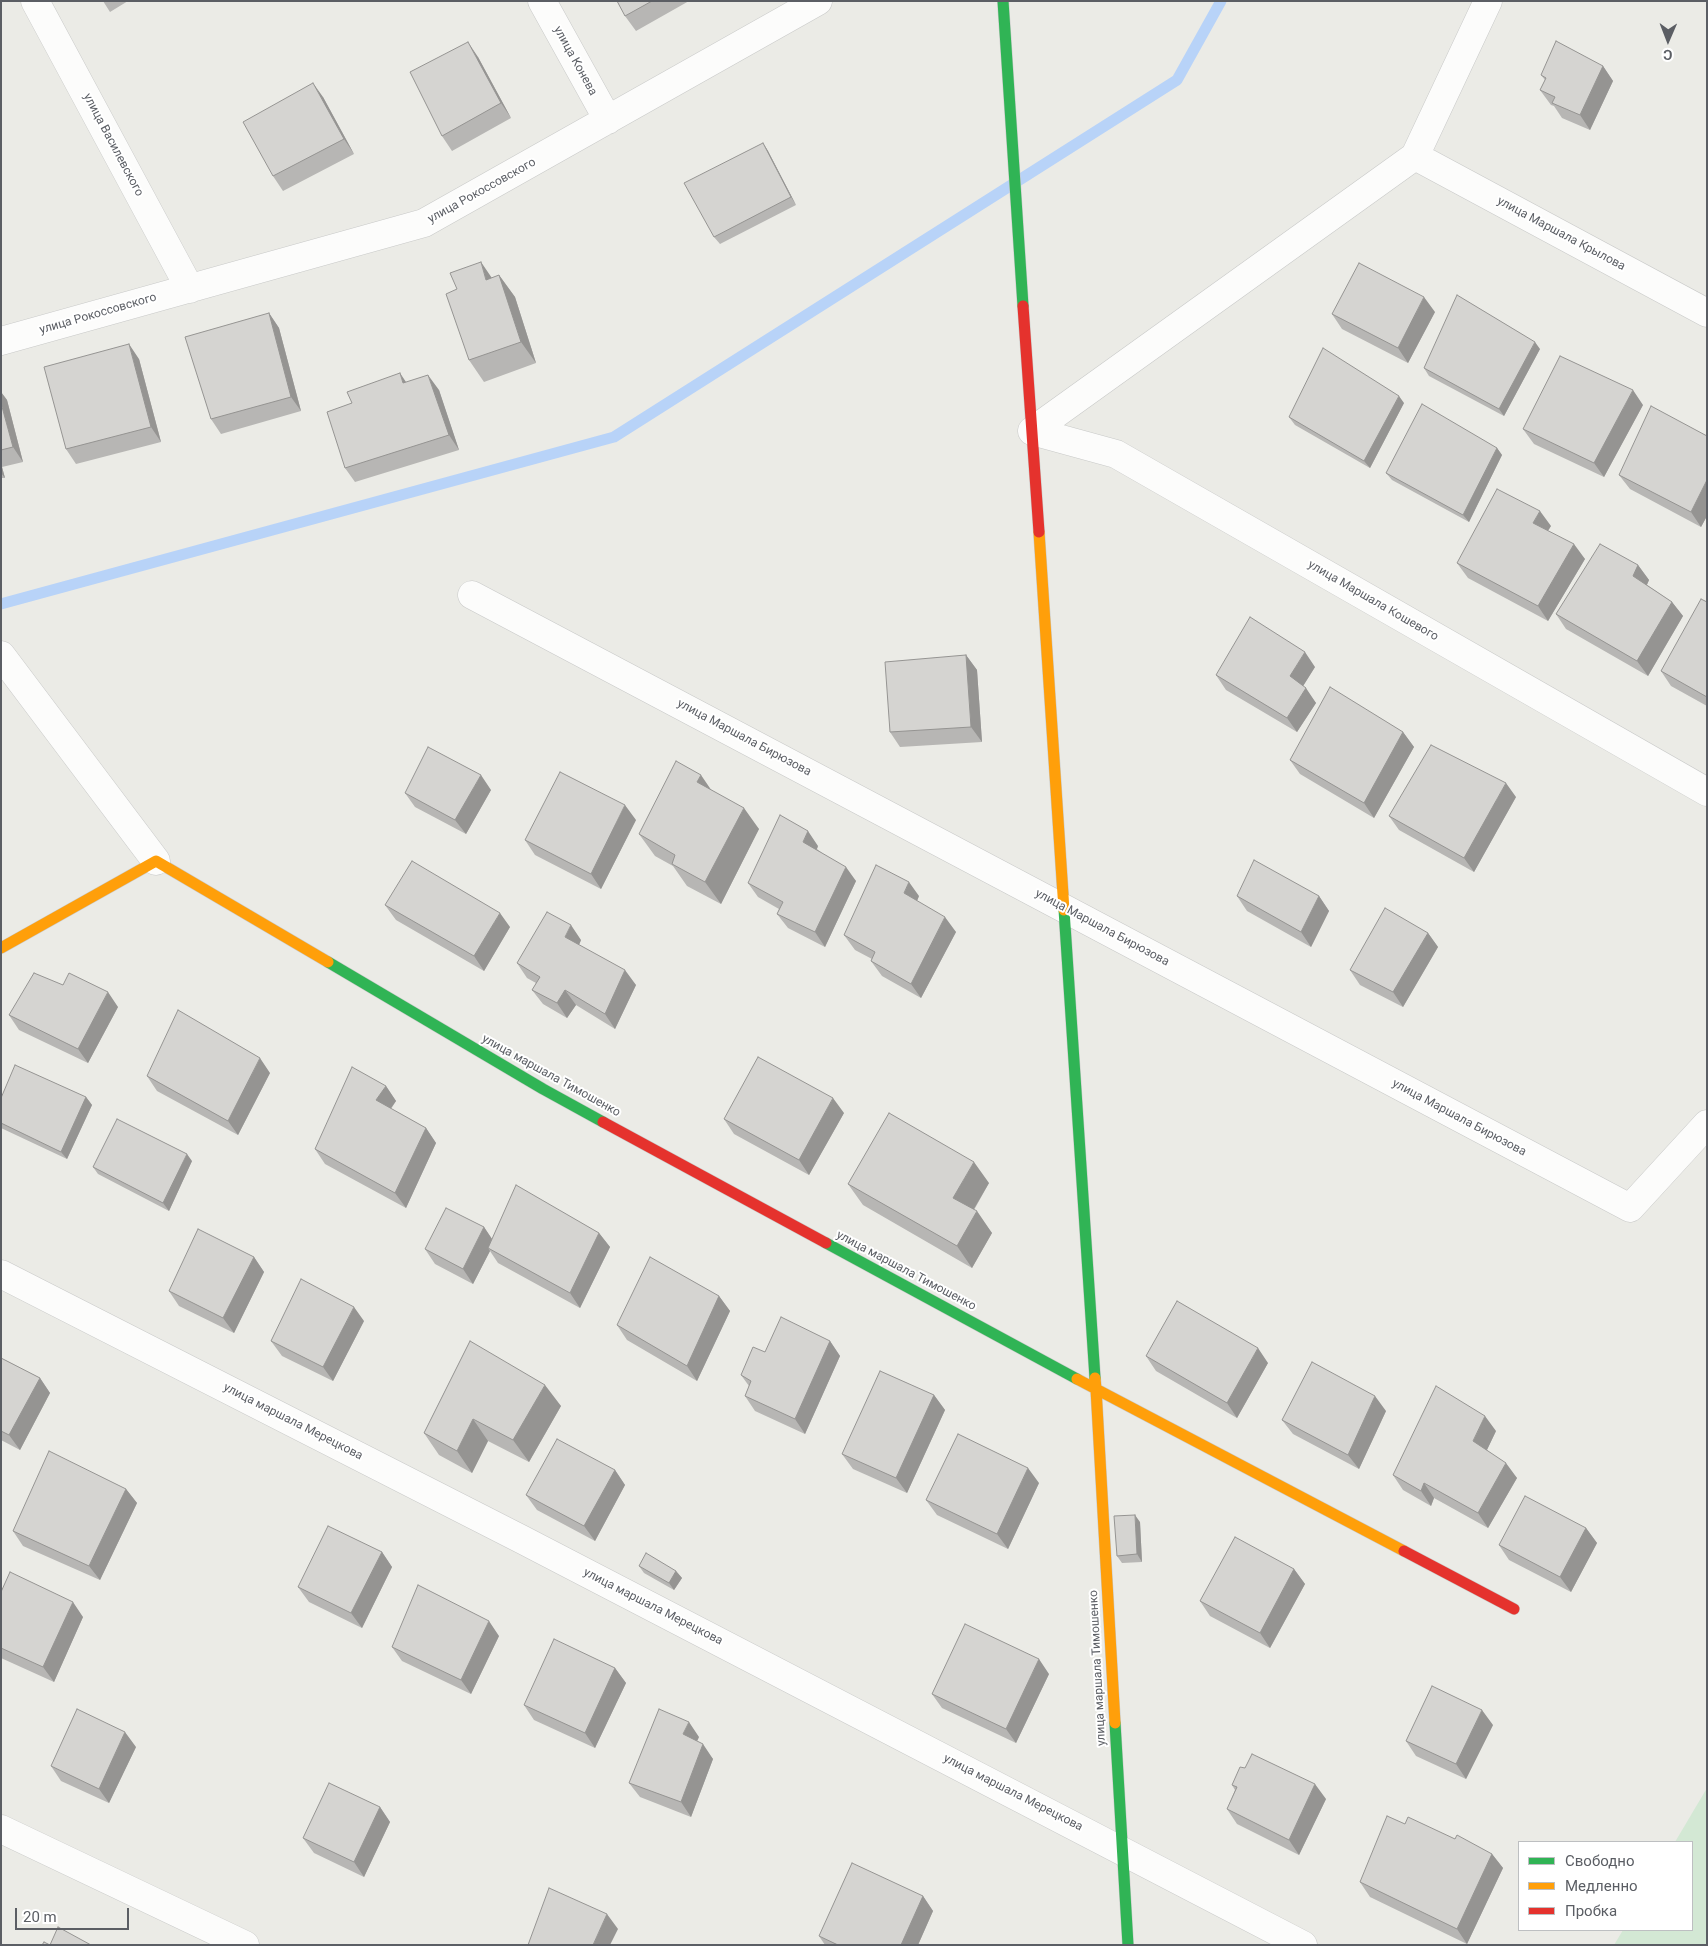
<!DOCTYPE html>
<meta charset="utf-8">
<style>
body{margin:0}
#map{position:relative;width:1708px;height:1946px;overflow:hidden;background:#ebebe6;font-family:Roboto,sans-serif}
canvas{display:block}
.frame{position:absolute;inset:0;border:2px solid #5b5e64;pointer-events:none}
.legend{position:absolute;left:1518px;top:1841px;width:175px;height:90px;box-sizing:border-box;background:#fff;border:1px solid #bdbfc1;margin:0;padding:6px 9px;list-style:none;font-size:15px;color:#5b5e64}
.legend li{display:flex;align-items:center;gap:10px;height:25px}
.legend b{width:25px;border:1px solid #bdbfc1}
.north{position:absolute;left:1643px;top:15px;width:50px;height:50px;-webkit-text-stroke:4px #fff;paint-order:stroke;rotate:181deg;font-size:14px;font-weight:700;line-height:20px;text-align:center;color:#5b5e64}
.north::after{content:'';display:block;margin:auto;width:18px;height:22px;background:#5b5e64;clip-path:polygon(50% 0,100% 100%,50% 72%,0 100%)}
.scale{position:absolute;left:15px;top:1908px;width:114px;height:22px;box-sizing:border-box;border:2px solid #5b5e64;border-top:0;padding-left:6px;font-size:15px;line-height:18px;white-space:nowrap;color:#5b5e64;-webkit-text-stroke:4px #fff;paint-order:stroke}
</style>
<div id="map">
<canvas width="1708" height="1946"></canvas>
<div class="frame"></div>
<ul class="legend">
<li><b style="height:6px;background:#30b455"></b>Свободно</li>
<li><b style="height:6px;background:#ff9f0a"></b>Медленно</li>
<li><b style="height:6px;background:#e5322d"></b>Пробка</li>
</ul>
<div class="north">С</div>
<div class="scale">20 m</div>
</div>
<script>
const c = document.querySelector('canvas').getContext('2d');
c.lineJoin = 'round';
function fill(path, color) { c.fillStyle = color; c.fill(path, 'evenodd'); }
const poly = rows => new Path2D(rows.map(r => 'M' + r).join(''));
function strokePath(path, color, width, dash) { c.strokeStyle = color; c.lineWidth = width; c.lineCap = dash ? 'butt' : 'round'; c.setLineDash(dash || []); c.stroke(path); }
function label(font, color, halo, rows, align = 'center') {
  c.font = font + ' Roboto,sans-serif'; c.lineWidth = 4; c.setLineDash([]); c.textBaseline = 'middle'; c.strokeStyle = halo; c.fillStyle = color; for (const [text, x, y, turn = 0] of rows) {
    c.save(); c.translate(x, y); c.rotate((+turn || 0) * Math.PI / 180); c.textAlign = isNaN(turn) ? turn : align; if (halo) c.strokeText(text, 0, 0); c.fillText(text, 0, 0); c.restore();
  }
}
fill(poly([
 [1707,1788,1707,1945,1614,1945,1623,1930,1692,1930,1692,1842,1675,1842]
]), '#d3e8d4');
strokePath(poly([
 [1,604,614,437,1177,80,1221,1]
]), '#b8d3f8', 11);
const street = poly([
 [35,1,190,289],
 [542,1,608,120],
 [1415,156,1707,313],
 [1,341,424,223,818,1],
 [1032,431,1116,454,1707,792],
 [1032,431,1415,156,1488,1],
 [472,595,1630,1208,1707,1124],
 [1,655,156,861],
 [1,1274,521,1539,1303,1945],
 [1,1829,245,1945]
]);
const fast = poly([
 [1003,1,1023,306],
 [1064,910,1095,1378],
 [328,962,543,1089,603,1122],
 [826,1243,1077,1379],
 [1115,1723,1128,1945]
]);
const slow = poly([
 [1039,532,1064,910],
 [1,948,156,861,328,962],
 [1095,1378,1096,1389,1404,1551],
 [1077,1379,1096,1389,1115,1723]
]);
const jam = poly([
 [1023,306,1039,532],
 [603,1122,826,1243],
 [1404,1551,1514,1609]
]);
strokePath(street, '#c8c9c8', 29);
strokePath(fast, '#c8c9c8', 12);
strokePath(slow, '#c8c9c8', 12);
strokePath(jam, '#c8c9c8', 12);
strokePath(street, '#fcfcfb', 28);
strokePath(fast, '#30b455', 11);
strokePath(slow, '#ff9f0a', 11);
strokePath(jam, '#e5322d', 11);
fill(poly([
 [103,1,128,1,110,12],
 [617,1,689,1,636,31,625,16],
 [478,57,511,118,452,151,442,136],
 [1603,66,1613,81,1590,130,1562,118,1554,106,1551,105,1540,90,1545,80,1541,75],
 [323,97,354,154,283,191,273,176],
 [763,143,768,151,796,205,720,244,714,237],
 [499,275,515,297,536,363,484,382,469,360,492,278],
 [1435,312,1408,363,1342,329,1332,314],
 [269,313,279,328,301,411,221,434,211,419],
 [1540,349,1504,416,1429,376,1424,368],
 [139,359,161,442,76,464,66,449],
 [406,382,439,390,459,450,355,482,345,468,352,403],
 [1,392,7,400,23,462,2,467,5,478,1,478],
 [1404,403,1370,468,1295,425,1289,417],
 [1643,405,1604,477,1534,444,1523,429],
 [1707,436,1707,516,1701,527,1630,489,1619,475],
 [1497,448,1502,455,1469,522,1392,480,1386,473],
 [1551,526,1548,531,1585,559,1548,621,1468,578,1457,563],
 [1638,565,1649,580,1647,585,1672,602,1683,616,1648,676,1566,629,1556,614],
 [1707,602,1707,706,1671,686,1661,671],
 [966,655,977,670,982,742,900,747,890,732],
 [1315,667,1303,686,1316,703,1297,732,1226,690,1216,675],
 [1403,732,1414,747,1374,818,1300,774,1290,760],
 [491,790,466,834,415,807,405,793],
 [712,790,759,829,721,904,687,886,673,866,655,856,639,834],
 [1516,797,1474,872,1399,830,1389,816],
 [636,820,601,889,535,855,525,840],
 [818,846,817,849,856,881,825,947,788,928,777,914,779,909,758,897,748,883],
 [919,896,917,901,956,932,921,998,882,976,871,961,872,959,855,950,844,935],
 [1237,896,1319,896,1329,911,1311,947,1247,911],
 [385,905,510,927,484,971,396,920],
 [1428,933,1438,947,1403,1007,1360,985,1350,970],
 [581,940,579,945,636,985,615,1029,576,1005,567,1018,543,1004,532,990,536,983,527,978,517,963],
 [63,985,118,1007,88,1063,19,1030,9,1015],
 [270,1073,238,1135,157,1091,147,1076],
 [386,1086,396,1101,391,1109,426,1128,436,1143,406,1208,325,1164,315,1149],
 [86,1097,92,1105,67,1159,1,1128,1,1098],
 [844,1113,809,1175,734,1134,724,1119],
 [192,1161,169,1211,98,1174,93,1167],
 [989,1183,974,1210,992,1233,972,1268,863,1205,848,1184],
 [484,1227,492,1239,599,1233,610,1247,580,1308,498,1263,490,1251,473,1284,435,1264,425,1249],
 [254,1257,264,1272,234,1333,179,1306,169,1291],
 [719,1296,730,1311,697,1381,627,1340,617,1325],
 [364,1321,333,1381,282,1356,271,1341],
 [470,1341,561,1406,529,1462,488,1441,472,1473,439,1455,424,1433],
 [830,1341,840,1356,805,1434,755,1411,745,1396,749,1386,741,1375,765,1352],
 [1146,1356,1268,1363,1237,1418,1156,1371],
 [1,1358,40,1378,50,1393,20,1450,1,1440],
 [934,1395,945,1410,907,1493,853,1469,842,1454],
 [1386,1411,1359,1469,1293,1434,1282,1420],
 [1496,1431,1487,1450,1517,1478,1488,1528,1434,1498,1431,1506,1403,1490,1393,1475],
 [615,1470,625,1485,595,1541,537,1510,526,1495],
 [1039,1483,1008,1549,937,1515,926,1500],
 [126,1489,137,1503,100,1580,23,1546,13,1531],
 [1140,1522,1142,1562,1122,1563,1117,1556],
 [1586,1528,1597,1543,1571,1592,1509,1560,1499,1545],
 [382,1552,392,1567,362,1628,309,1602,298,1587],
 [639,1566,676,1571,682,1578,674,1590,644,1573],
 [1294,1569,1305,1584,1270,1648,1210,1616,1200,1601],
 [1,1592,83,1617,54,1682,1,1658],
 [499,1636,471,1694,402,1661,392,1647],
 [615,1668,626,1683,595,1748,534,1720,524,1705],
 [1049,1674,1016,1743,942,1708,932,1694],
 [1493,1725,1466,1779,1416,1756,1406,1741],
 [699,1737,697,1741,713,1759,691,1817,640,1797,629,1783],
 [136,1747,109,1803,61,1781,51,1766],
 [1232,1785,1326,1799,1299,1855,1237,1824,1227,1809,1235,1790],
 [380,1807,390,1822,364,1877,314,1853,303,1838],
 [1405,1824,1455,1839,1492,1854,1503,1868,1467,1944,1370,1897,1360,1882],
 [923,1896,933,1911,918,1945,825,1945,819,1936]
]), '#b7b6b4');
fill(poly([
 [468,42,478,57,511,118,501,103],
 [1603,66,1613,81,1590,130,1580,115],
 [313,83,323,97,354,154,344,139],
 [763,143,768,151,796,205,791,197],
 [481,262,496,284,486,280],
 [499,275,515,297,536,363,521,342],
 [1424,297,1435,312,1408,363,1398,348],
 [269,313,279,328,301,411,291,397],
 [1535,342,1540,349,1504,416,1499,409],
 [129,344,139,359,161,442,151,427],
 [400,373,410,388,403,383],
 [428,375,439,390,459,450,449,435],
 [1633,390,1643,405,1604,477,1594,463],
 [1,392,7,400,23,462,13,447,1,403],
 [1399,396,1404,403,1370,468,1364,461],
 [1497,448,1502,455,1469,522,1463,515],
 [1,466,2,467,5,478,1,473],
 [1707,480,1707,516,1701,527,1691,512],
 [1540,511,1551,526,1543,538,1533,523],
 [1574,544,1585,559,1548,621,1538,606],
 [1638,565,1649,580,1644,591,1633,576],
 [1672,602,1683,616,1648,676,1637,661],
 [1305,652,1315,667,1300,691,1290,676],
 [966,655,977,670,982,742,971,727],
 [1306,688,1316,703,1297,732,1287,718],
 [1403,732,1414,747,1374,818,1364,803],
 [481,775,491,790,466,834,455,820],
 [701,775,716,797,697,782],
 [1506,783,1516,797,1474,872,1464,858],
 [625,805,636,820,601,889,591,874],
 [744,808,759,829,721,904,705,882],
 [808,831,818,846,814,856,803,842],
 [846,867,856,881,825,947,815,932],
 [909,882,919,896,914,908,904,893],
 [1319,896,1329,911,1311,947,1301,932],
 [500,913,510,927,484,971,474,956],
 [945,917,956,932,921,998,911,984],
 [571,925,581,940,576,952,565,937],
 [1428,933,1438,947,1403,1007,1393,992],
 [625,970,636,985,615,1029,605,1014],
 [565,990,576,1005,567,1018,557,1003],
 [108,992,118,1007,88,1063,78,1049],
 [260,1058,270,1073,238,1135,228,1121],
 [386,1086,396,1101,386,1115,376,1100],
 [86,1097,92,1105,67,1159,61,1152],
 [833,1098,844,1113,809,1175,799,1160],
 [426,1128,436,1143,406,1208,395,1193],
 [187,1154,192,1161,169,1211,163,1203],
 [974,1162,989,1183,968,1219,953,1198],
 [977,1211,992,1233,972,1268,957,1246],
 [484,1227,494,1242,488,1248,490,1251,473,1284,463,1269],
 [599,1233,610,1247,580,1308,570,1293],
 [254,1257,264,1272,234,1333,223,1318],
 [719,1296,730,1311,697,1381,687,1366],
 [354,1307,364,1321,333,1381,323,1367],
 [830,1341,840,1356,805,1434,795,1419],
 [1258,1348,1268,1363,1237,1418,1227,1403],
 [40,1378,50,1393,20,1450,9,1435],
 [545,1385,561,1406,529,1462,513,1440],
 [934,1395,945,1410,907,1493,896,1478],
 [1375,1396,1386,1411,1359,1469,1348,1455],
 [1485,1416,1496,1431,1484,1456,1473,1441],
 [473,1419,488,1441,472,1473,457,1451],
 [1506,1463,1517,1478,1488,1528,1478,1513],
 [1028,1468,1039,1483,1008,1549,997,1534],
 [615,1470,625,1485,595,1541,584,1526],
 [1424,1483,1434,1498,1431,1506,1421,1491],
 [126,1489,137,1503,100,1580,89,1566],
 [1135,1515,1140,1522,1142,1562,1137,1554],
 [1586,1528,1597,1543,1571,1592,1560,1577],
 [382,1552,392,1567,362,1628,351,1613],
 [1294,1569,1305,1584,1270,1648,1260,1633],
 [676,1571,682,1578,674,1590,669,1583],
 [73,1602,83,1617,54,1682,43,1667],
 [489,1621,499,1636,471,1694,461,1680],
 [1039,1659,1049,1674,1016,1743,1006,1729],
 [615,1668,626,1683,595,1748,585,1733],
 [1482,1710,1493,1725,1466,1779,1456,1764],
 [689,1722,699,1737,693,1749,683,1734],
 [125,1732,136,1747,109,1803,99,1789],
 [703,1744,713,1759,691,1817,681,1802],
 [1315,1784,1326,1799,1299,1855,1289,1840],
 [380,1807,390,1822,364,1877,354,1862],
 [1492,1854,1503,1868,1467,1944,1457,1929],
 [923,1896,933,1911,918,1945,901,1945],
 [607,1914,618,1929,610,1945,593,1945]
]), '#959492');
const building = poly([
 [617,1,652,1,625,16,617,1],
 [1556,41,1603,66,1580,115,1552,103,1555,97,1540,90,1546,78,1541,75,1556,41],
 [468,42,501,103,442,136,410,72,468,42],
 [313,83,344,139,273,176,243,122,313,83],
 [763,143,791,197,714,237,684,183,763,143],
 [481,262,486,280,499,275,521,342,469,360,446,294,457,289,450,273,481,262],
 [1359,263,1424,297,1398,348,1332,314,1359,263],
 [1457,295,1535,342,1499,409,1424,368,1457,295],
 [269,313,291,397,211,419,185,337,269,313],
 [129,344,151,427,66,449,44,367,129,344],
 [1323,348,1399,396,1364,461,1289,417,1323,348],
 [1560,356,1633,390,1594,463,1523,429,1560,356],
 [400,373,403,383,428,375,449,435,345,468,327,412,352,403,347,392,400,373],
 [1,403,13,447,1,450,1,403],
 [1422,404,1497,448,1463,515,1386,473,1422,404],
 [1651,406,1707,436,1707,480,1691,512,1619,475,1651,406],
 [1497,489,1540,511,1533,523,1574,544,1538,606,1457,563,1497,489],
 [1600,544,1638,565,1633,576,1672,602,1637,661,1556,614,1600,544],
 [1701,599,1707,602,1707,697,1661,671,1701,599],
 [1250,617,1305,652,1290,676,1306,688,1287,718,1216,675,1250,617],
 [966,655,971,727,890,732,885,662,966,655],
 [1330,687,1403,732,1364,803,1290,760,1330,687],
 [1431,745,1506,783,1464,858,1389,816,1431,745],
 [428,747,481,775,455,820,405,793,428,747],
 [676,761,701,775,697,782,744,808,705,882,672,864,675,855,639,834,676,761],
 [560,772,625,805,591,874,525,840,560,772],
 [780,815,808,831,803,842,846,867,815,932,777,914,783,902,748,883,780,815],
 [1254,860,1319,896,1301,932,1237,896,1254,860],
 [412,861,500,913,474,956,385,905,412,861],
 [876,865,909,882,904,893,945,917,911,984,871,961,875,952,844,935,876,865],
 [1385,908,1428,933,1393,992,1350,970,1385,908],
 [547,912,571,925,565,937,625,970,605,1014,565,990,557,1003,532,990,540,977,517,963,547,912],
 [34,973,63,985,69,973,108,992,78,1049,9,1015,34,973],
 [178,1010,260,1058,228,1121,147,1076,178,1010],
 [758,1057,833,1098,799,1160,724,1119,758,1057],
 [15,1065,86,1097,61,1152,1,1123,1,1098,15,1065],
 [352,1067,386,1086,376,1100,426,1128,395,1193,315,1149,352,1067],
 [889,1113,974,1162,953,1198,977,1211,957,1246,848,1184,889,1113],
 [117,1119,187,1154,163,1203,93,1167,117,1119],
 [516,1185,599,1233,570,1293,488,1248,516,1185],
 [446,1208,484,1227,463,1269,425,1249,446,1208],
 [198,1229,254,1257,223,1318,169,1291,198,1229],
 [650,1257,719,1296,687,1366,617,1325,650,1257],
 [301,1279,354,1307,323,1367,271,1341,301,1279],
 [1177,1301,1258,1348,1227,1403,1146,1356,1177,1301],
 [781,1317,830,1341,795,1419,745,1396,751,1381,741,1375,753,1347,765,1352,781,1317],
 [470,1341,545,1385,513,1440,473,1419,457,1451,424,1433,470,1341],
 [1,1358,40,1378,9,1435,1,1431,1,1358],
 [1312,1362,1375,1396,1348,1455,1282,1420,1312,1362],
 [880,1371,934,1395,896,1478,842,1454,880,1371],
 [1436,1386,1485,1416,1473,1441,1506,1463,1478,1513,1424,1483,1421,1491,1393,1475,1436,1386],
 [958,1434,1028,1468,997,1534,926,1500,958,1434],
 [557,1439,615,1470,584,1526,526,1495,557,1439],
 [49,1451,126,1489,89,1566,13,1531,49,1451],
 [1525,1496,1586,1528,1560,1577,1499,1545,1525,1496],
 [1135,1515,1137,1554,1117,1556,1114,1516,1135,1515],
 [328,1526,382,1552,351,1613,298,1587,328,1526],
 [1235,1537,1294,1569,1260,1633,1200,1601,1235,1537],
 [646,1553,676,1571,669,1583,639,1566,646,1553],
 [10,1572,73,1602,43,1667,1,1648,1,1592,10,1572],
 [418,1585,489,1621,461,1680,392,1647,418,1585],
 [965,1624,1039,1659,1006,1729,932,1694,965,1624],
 [554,1639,615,1668,585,1733,524,1705,554,1639],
 [1432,1686,1482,1710,1456,1764,1406,1741,1432,1686],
 [77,1709,125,1732,99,1789,51,1766,77,1709],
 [659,1709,689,1722,683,1734,703,1744,681,1802,629,1783,659,1709],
 [1252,1754,1315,1784,1289,1840,1227,1809,1237,1787,1232,1785,1240,1767,1245,1768,1252,1754],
 [329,1783,380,1807,354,1862,303,1838,329,1783],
 [1387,1816,1405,1824,1408,1817,1455,1839,1457,1835,1492,1854,1457,1929,1360,1882,1387,1816],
 [852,1863,923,1896,901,1945,838,1945,819,1936,852,1863],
 [549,1888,607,1914,593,1945,528,1945,549,1888],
 [58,1927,91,1945,50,1945,58,1927],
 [44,1942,50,1945,42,1945,44,1942]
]);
fill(building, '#d5d4d1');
strokePath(building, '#959492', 1);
label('12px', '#5b5e64', '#fff', [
 ["улица Конева",575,61,61],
 ["улица Василевского",113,145,62],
 ["улица Рокоссовского",482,191,-29],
 ["улица Маршала Крылова",1561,234,28],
 ["улица Рокоссовского",98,314,-16],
 ["улица Маршала Кошевого",1373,601,30],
 ["улица Маршала Бирюзова",744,738,28],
 ["улица Маршала Бирюзова",1102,928,28],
 ["улица маршала Тимошенко",551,1076,29],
 ["улица Маршала Бирюзова",1459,1118,28],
 ["улица маршала Тимошенко",906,1271,28],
 ["улица маршала Мерецкова",293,1422,27],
 ["улица маршала Мерецкова",653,1607,27],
 ["улица маршала Тимошенко",1098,1668,-93],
 ["улица маршала Мерецкова",1013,1793,27]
]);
</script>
